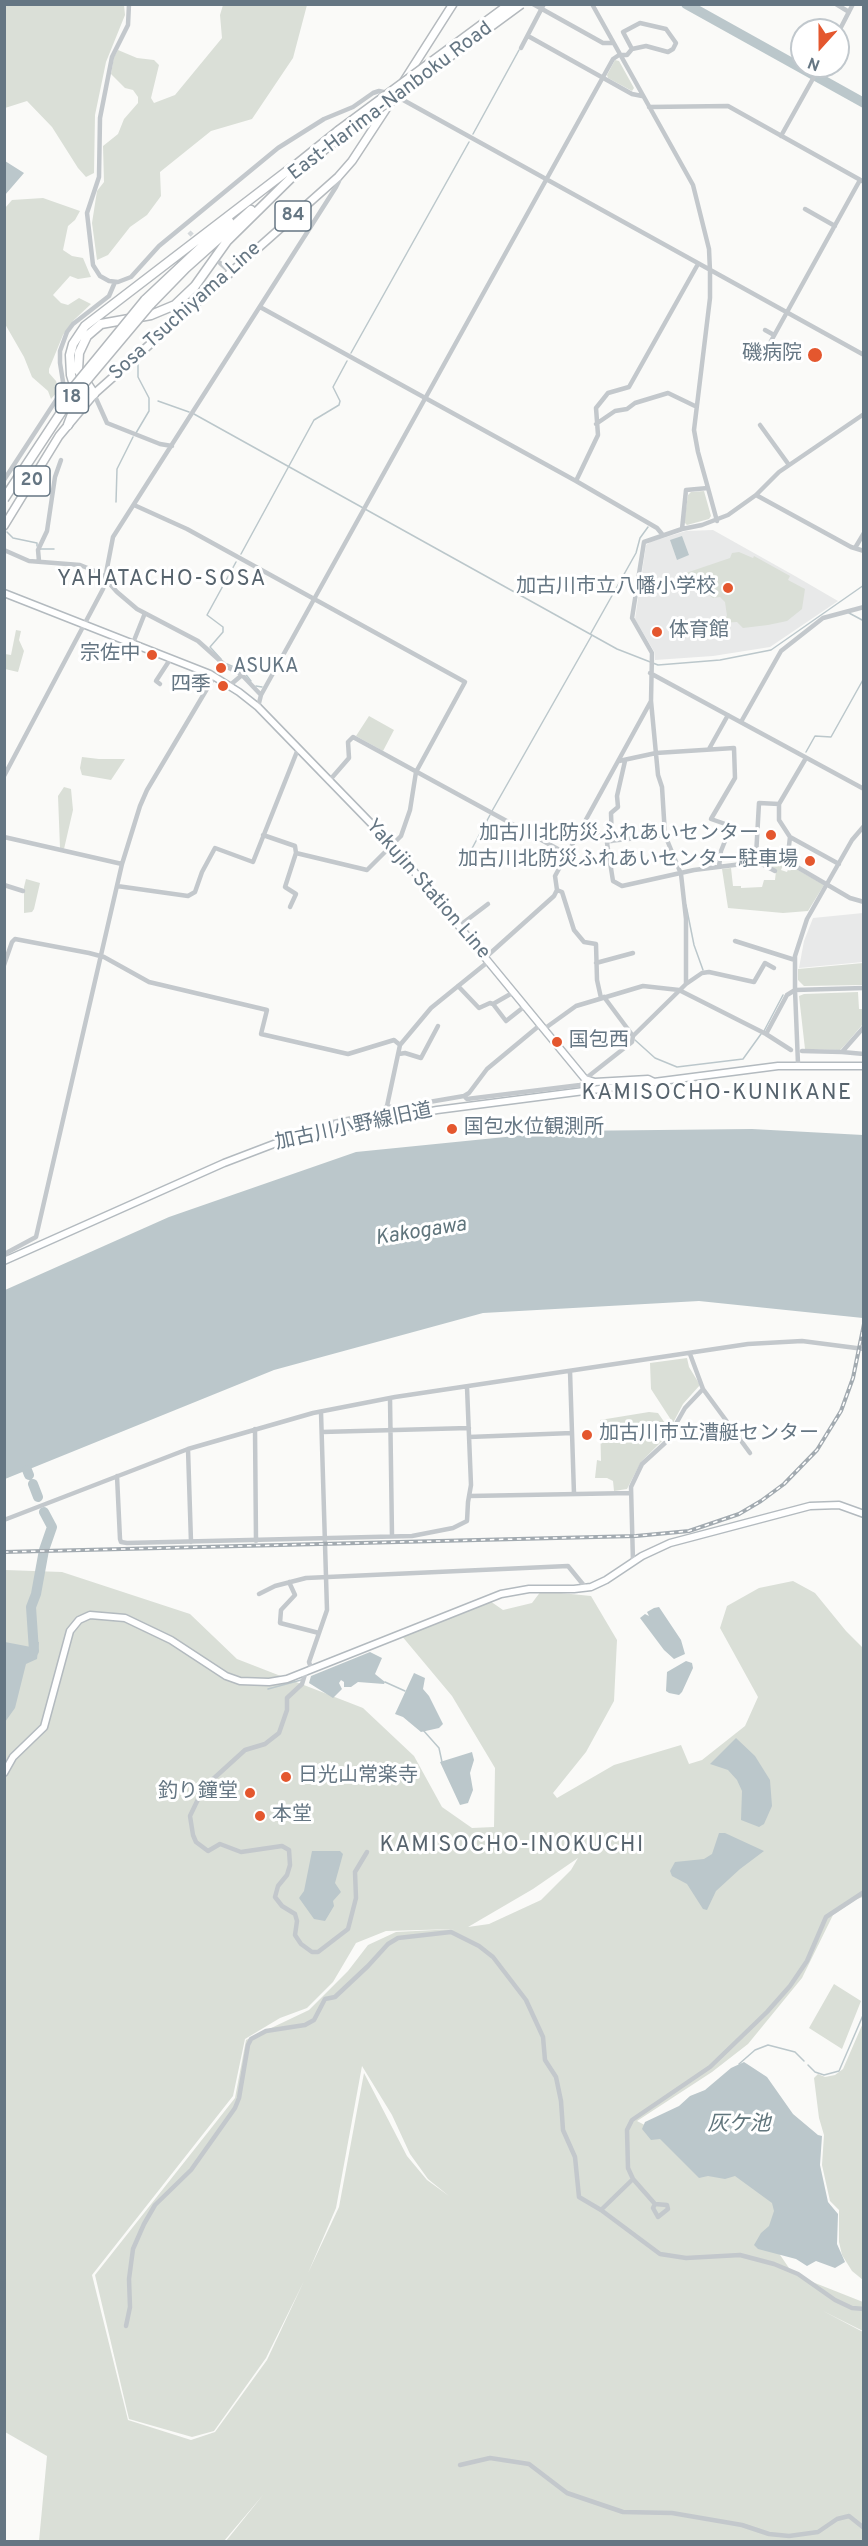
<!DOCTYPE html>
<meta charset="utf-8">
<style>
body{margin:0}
#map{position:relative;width:868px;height:2546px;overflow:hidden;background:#fafaf8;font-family:Overpass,sans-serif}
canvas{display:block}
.frame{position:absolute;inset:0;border:6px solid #657683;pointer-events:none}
.north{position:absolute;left:790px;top:18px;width:60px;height:60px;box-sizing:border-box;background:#fff;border:2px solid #c1c8cd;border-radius:50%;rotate:201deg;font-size:16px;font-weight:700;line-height:24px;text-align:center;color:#657683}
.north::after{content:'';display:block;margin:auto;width:21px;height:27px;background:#e4572e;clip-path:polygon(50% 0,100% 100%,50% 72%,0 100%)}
</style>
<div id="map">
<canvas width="868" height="2546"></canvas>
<div class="frame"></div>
<div class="north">N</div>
</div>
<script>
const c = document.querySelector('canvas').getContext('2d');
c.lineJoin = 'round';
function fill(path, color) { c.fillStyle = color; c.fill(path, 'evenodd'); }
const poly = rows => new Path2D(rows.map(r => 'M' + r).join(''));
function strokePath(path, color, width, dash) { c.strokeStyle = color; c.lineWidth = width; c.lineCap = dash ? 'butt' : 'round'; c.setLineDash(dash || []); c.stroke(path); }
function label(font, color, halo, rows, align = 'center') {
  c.font = font + ' Overpass,"Noto Sans JP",sans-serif'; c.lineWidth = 6; c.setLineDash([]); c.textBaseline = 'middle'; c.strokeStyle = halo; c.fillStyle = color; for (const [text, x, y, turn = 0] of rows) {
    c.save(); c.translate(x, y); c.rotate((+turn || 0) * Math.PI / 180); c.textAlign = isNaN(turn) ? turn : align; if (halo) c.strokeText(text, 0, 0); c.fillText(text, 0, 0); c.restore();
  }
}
fill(poly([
 [713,530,795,576,838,601,770,647,713,656,655,660,655,653,635,619,646,545,650,542,686,531],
 [863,913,863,962,799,968,804,941,813,918]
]), '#e8e9e9');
fill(poly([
 [5,5,124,5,125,15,106,62,95,115,94,173,86,177,78,168,52,127,27,101,5,108],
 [223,5,307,5,293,58,252,119,211,131,160,172,161,196,147,215,130,227,108,255,97,260,92,223,97,191,104,182,103,146,118,134,124,119,138,103,138,97,133,90,125,88,111,74,114,57,118,50,137,58,154,60,159,65,151,98,154,103,175,95,222,38,220,15],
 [615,60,619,61,634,88,632,91,608,78,607,75],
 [43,198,80,211,75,220,68,226,63,250,72,256,83,258,91,277,78,279,70,276,53,295,61,303,68,305,79,298,91,304,74,320,63,335,49,369,49,373,56,381,59,390,51,399,48,391,32,377,24,357,5,324,5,208,12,200],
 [704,491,711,516,709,519,687,525,684,522,688,495,691,492],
 [739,552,753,558,754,556,790,576,788,580,805,589,802,609,787,621,768,625,743,628,737,622,720,623,727,616,725,602,720,597,713,598,683,574,730,558,732,553],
 [16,630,21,631,19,640,24,651,18,672,5,669,5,654,11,655],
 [369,716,394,730,383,751,356,736],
 [82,757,99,759,125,759,111,780,82,775,80,768],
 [64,787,71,789,73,810,64,849,60,848,58,796],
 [768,862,783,865,781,870,787,872,789,867,798,870,824,885,808,911,783,913,728,908,722,869,731,868,733,886,741,886,741,888,762,887,764,880,775,880,776,871,766,863],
 [26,879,40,883,34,909,32,912,24,913,24,887],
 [863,963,863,985,804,986,798,980,798,969],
 [858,992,859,1009,863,1009,863,1024,846,1044,840,1050,805,1049,799,996,804,994],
 [687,1358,689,1367,700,1385,683,1404,673,1423,651,1389,650,1363],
 [649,1412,658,1413,667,1426,665,1438,641,1462,627,1489,614,1491,613,1481,607,1478,595,1478,597,1460,601,1461,600,1420],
 [5,1570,62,1572,190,1614,237,1659,363,1708,414,1756,442,1807,472,1828,494,1827,495,1768,452,1696,401,1635,490,1601,503,1610,532,1603,541,1591,591,1596,617,1640,614,1701,586,1752,553,1793,557,1798,614,1765,681,1745,689,1764,702,1760,745,1726,758,1697,720,1628,727,1606,759,1588,793,1581,815,1593,846,1631,863,1648,863,1897,857,1899,833,1915,802,1978,748,2044,712,2072,637,2121,734,2172,776,2203,770,2240,791,2271,815,2283,863,2302,863,2331,823,2311,863,2332,863,2541,226,2541,263,2495,224,2541,39,2541,47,2456,5,2432],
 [578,1858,571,1870,541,1900,489,1924,468,1927,533,1889],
 [455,1929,396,1932,368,1945,348,1971,309,2010,246,2040,235,2098,95,2275,129,2419,192,2437,214,2431,266,2358,304,2281,267,2360,215,2432,191,2440,128,2420,92,2275,233,2096,245,2039,280,2018,307,2008,333,1982,356,1943,386,1931],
 [362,2066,392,2115,410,2154,428,2179,449,2196,427,2180,407,2156,364,2073,339,2207,308,2273,336,2208],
 [834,1984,861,2001,842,2049,809,2028],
 [863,2023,863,2280,852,2271,842,2255,839,2242,839,2210,830,2201,822,2165,824,2135,819,2118,814,2078,818,2074,825,2077,835,2075,843,2069]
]), '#dadfd7');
fill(poly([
 [5,161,24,173,5,195],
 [682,536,689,555,677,560,670,540],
 [752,1129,863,1135,863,1318,699,1301,483,1313,274,1370,5,1479,5,1290,169,1217,356,1152,565,1131],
 [659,1607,681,1640,685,1654,674,1659,664,1650,640,1618,645,1614,649,1616,647,1612,654,1608],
 [5,1642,31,1647,33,1643,39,1642,37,1659,26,1664,15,1708,5,1722],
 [370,1652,382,1658,375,1674,385,1682,384,1684,358,1682,351,1687,344,1687,344,1682,341,1680,339,1683,342,1689,333,1698,309,1683,311,1676],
 [686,1661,692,1663,693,1668,682,1692,679,1695,669,1693,666,1691,667,1672],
 [414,1673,425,1678,423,1689,429,1696,443,1724,439,1728,421,1732,403,1717,395,1714],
 [736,1738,755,1756,770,1780,772,1806,764,1824,759,1827,741,1820,742,1791,737,1780,728,1770,710,1764],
 [472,1752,474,1760,470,1773,473,1790,468,1803,460,1805,440,1762],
 [719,1833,725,1833,764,1851,740,1869,716,1891,707,1910,703,1909,687,1884,672,1876,670,1871,675,1862,704,1859,712,1854],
 [312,1851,340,1851,343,1854,335,1883,341,1892,333,1901,334,1906,325,1921,314,1919,299,1898,304,1891],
 [744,2062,767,2077,793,2114,818,2135,822,2136,820,2165,828,2202,838,2214,837,2244,845,2262,835,2268,816,2261,807,2266,796,2259,758,2249,754,2245,761,2233,769,2226,774,2211,772,2203,735,2176,725,2179,708,2176,699,2178,660,2139,651,2140,642,2129,645,2122,679,2106,690,2096,705,2090,731,2068]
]), '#bbc7cb');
strokePath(poly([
 [473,134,519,50],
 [351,353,469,142],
 [158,401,189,412],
 [194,414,617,649,658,665,720,660,771,650,864,585],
 [136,433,149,411,149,398,138,377,138,364],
 [116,502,117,469,133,437],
 [7,532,13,538,37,543,37,546],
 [39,549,54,549],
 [241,554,314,420,339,405,340,401,333,387,347,361],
 [849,613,864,621],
 [591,633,636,553,640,538,648,527],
 [221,659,210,647,223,632,223,627,207,615,236,562],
 [227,664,243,671,251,681],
 [256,686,262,687],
 [806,752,815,736,831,737,864,678],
 [492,811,592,635],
 [469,854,490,815],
 [686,905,694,945,703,970],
 [764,1031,783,995],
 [635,1040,655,1058,677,1067,743,1059,761,1034],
 [385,1682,405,1691],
 [268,1689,301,1680],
 [423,1730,439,1748,442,1762],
 [739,2064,755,2050,768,2045,795,2052,804,2061],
 [808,2065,815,2072,824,2075,839,2071,864,2013]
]), '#bbc7cb', 1.5);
strokePath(poly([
 [686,4,864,103],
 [27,1470,29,1475],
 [33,1484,38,1497],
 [34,1651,31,1607,36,1594,44,1550,52,1527,44,1512]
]), '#bbc7cb', 10);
strokePath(poly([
 [189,232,197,240]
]), '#d5d9db', 4.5, [4.5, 2]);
const secondary = poly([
 [4,593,210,674,239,692,258,707,393,846,585,1079,595,1082,648,1079,654,1082],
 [4,1261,224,1163,279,1142,309,1134,437,1110,778,1066,864,1066],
 [4,1773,13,1757,44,1727,70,1631,79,1620,90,1615,125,1618,171,1640,226,1676,240,1681,269,1682,287,1679,501,1594,529,1589,574,1589,591,1587,606,1580,642,1556,670,1543,810,1506,839,1505,864,1514]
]);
const primary = poly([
 [404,81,453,4],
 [4,526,59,436,94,394,338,177,352,161,390,103]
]);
const highway = poly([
 [287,172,338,131],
 [293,175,341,136],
 [145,300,229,221],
 [150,305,186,268,251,210],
 [94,394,78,370,79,353,87,336,101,324,151,315,175,305,195,286,227,241,296,173],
 [68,425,78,398,71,375,70,355,73,344,85,326,291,168]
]);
strokePath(secondary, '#b3babf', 9);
strokePath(primary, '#b5babe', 10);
strokePath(highway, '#b4b9bd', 11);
strokePath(poly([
 [129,4,128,25,112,57,100,118,99,177,87,213,93,265,100,276,109,281,118,282,131,277,159,246,278,148,324,119,353,107,373,93,379,91,388,93],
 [533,4,603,43,612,43],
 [836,4,849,12],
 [838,33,853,4],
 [528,36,632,94,642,96],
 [521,48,544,4],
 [396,96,864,355],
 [649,107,728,106,864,182],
 [781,136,820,66],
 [805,209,835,226],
 [220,263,230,272],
 [260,307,576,481,657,528,662,534],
 [765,330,774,335],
 [760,361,860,180],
 [94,394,107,423,160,444,172,446],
 [596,424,615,411,627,409,635,403,668,393,695,406],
 [760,425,789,465],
 [4,480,64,388,60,363,60,351,67,332,73,324,109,296,115,282],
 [576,481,598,435,596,408,608,393,629,387,698,264],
 [708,488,717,521],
 [756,495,851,547,864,551],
 [134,505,187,529,465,682,416,772,410,810,401,836,367,870,296,853,295,846,263,835],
 [682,529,702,525,728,515,756,495,779,472,864,414],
 [855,548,864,533],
 [4,550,29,561,80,565,100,573,117,592,137,609,198,641,227,667,241,674,261,695],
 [39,561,38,550,47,531,55,477,61,460],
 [133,643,145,613],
 [650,673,864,789],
 [160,684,156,681,171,658],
 [229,686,242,675],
 [258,707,261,695,613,59,619,55,627,55,632,49,646,46,668,52,673,49,676,43,666,29,640,23,623,32,632,49],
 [741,722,781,651,823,618,864,607],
 [709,749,728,715],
 [806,758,779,804,779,820,790,837,839,864],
 [619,761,656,753,734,748,735,778,711,819,731,826,721,851,719,867],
 [4,776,103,589,113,537,336,187,339,181,338,177],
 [329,781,349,758,348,742,353,737,567,854],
 [582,827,609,841,665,835],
 [4,837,122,864],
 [609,841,607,843,613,881,622,886,694,870,774,860,797,867,850,898,864,902],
 [612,841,611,813,618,807,617,796,625,761],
 [787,863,790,837],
 [775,871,758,862,756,856,759,803,779,804],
 [4,885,23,891],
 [117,886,188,896,195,892,202,872,215,848,253,862,298,749],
 [557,890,562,892,574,930,584,942,596,944,597,980,601,998],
 [290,907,296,894,285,887,296,853],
 [459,926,488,904],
 [735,941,795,960],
 [486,957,554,896,557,890,555,876,651,701],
 [596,963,633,953],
 [4,965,12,942,15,939,89,953,104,957,149,982,267,1010,261,1034,348,1054,394,1040,400,1045,431,1008,489,961],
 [686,984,702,973,709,972,754,982,765,963,774,968],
 [458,986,479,1008,490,1003,493,1004],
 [514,992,493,1004,506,1021,525,1006],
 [604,997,633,1036],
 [544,1029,576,1006,643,986,679,990,766,1034,791,1050],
 [766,1034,787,995,795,990,795,956,807,919,852,840,864,826],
 [802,1051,842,1052,864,1027],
 [842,1052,864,1054],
 [399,1054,405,1053,421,1058,438,1026],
 [798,1064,795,990,864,988],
 [585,1079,632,1042,633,1036,686,984,686,919,681,874,665,835,662,787,658,775,651,701,652,653,632,618,644,542,682,529,686,490,708,488,698,452,694,430,710,298,710,271,709,249,693,185,592,4],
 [464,1096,469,1093,487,1069,540,1025],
 [387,1106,394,1108,464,1096,467,1099,580,1085,590,1082],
 [332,1129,333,1122,380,1112,387,1106,400,1045],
 [4,1259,8,1252,36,1237,122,864,140,806,147,790,214,677],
 [570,1371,574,1494],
 [703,1389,750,1453],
 [390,1398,392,1536],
 [255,1429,256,1541],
 [322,1432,469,1428],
 [469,1437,572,1433],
 [188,1449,191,1542],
 [117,1476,120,1539,121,1542,127,1543,412,1536,453,1528,467,1521,468,1502,471,1485,467,1387],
 [470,1496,631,1493],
 [4,1520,188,1449,313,1413,395,1397,748,1344,802,1341,864,1349],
 [633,1562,631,1487,642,1464,665,1443,685,1408,703,1389,690,1354],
 [289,1582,295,1595,281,1610,280,1623,319,1633],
 [259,1594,275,1586,306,1578,568,1566,586,1588],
 [311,1668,309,1662,327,1610,321,1412],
 [306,1671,302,1684,287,1698,287,1710,279,1733,265,1744,245,1750,212,1780,201,1793,190,1816,193,1835,196,1842,208,1851,220,1844,241,1852,282,1846,289,1850,290,1865,287,1875,278,1886,275,1897,282,1906,295,1914,297,1921,295,1935,301,1944,312,1952,318,1952,348,1929,356,1898,355,1872,367,1852],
 [655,2204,653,2208,658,2217,668,2209,667,2205,655,2204,633,2179,628,2168,627,2130,632,2120,710,2067,767,2012,790,1986,807,1961,826,1917,864,1892],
 [601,2210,660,2254,686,2258,740,2255,774,2264,798,2274,835,2300,852,2308,864,2309],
 [126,2326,130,2307,129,2279,133,2249,144,2224,155,2205,191,2170,235,2108,239,2098,248,2045,251,2039,266,2031,305,2025,314,2020,325,1999,335,1997,368,1966,388,1944,398,1938,451,1932,479,1946,493,1957,526,2000,543,2037,545,2060,556,2077,561,2101,563,2130,575,2157,579,2197,601,2210,633,2179],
 [460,2465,490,2458,529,2464,567,2493,623,2512,672,2513,742,2525,769,2534,789,2536,818,2532,837,2519,849,2516,864,2528]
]), '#c3c8cc', 4.5);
strokePath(secondary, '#fff', 6);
strokePath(primary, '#fff', 7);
strokePath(highway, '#fff', 8);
const rail = poly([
 [4,1552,636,1536,689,1531,739,1514,761,1501,784,1484,817,1450,841,1411,853,1378,864,1324]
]);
strokePath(rail, '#a2aab0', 4);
strokePath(rail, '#fff', 1.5, [4.5]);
const highwayBridge = poly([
 [338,131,510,4],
 [341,136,521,4],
 [73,388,145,300],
 [4,499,66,405,150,305]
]);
strokePath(highwayBridge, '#b4b9bd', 11, []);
strokePath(highwayBridge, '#fff', 8);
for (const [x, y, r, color] of [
 [815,355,8,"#e4572e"],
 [728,588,6,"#e4572e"],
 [657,632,6,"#e4572e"],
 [152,655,6,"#e4572e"],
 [221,668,6,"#e4572e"],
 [223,686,6,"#e4572e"],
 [771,835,6,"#e4572e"],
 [810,861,6,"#e4572e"],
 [557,1042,6,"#e4572e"],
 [452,1129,6,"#e4572e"],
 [587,1435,6,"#e4572e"],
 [286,1777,6,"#e4572e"],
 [250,1793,6,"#e4572e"],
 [260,1816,6,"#e4572e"]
]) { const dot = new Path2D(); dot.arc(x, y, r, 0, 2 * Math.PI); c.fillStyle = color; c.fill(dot); strokePath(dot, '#fff', 2); }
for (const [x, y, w] of [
 [293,216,36],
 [72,398,33],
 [32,481,36]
]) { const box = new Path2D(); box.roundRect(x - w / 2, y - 15, w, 30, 4.5); c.fillStyle = '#fff'; c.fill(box); strokePath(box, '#657683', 1.5); }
label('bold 18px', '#657683', null, [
 ["84",293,216],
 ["18",72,398],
 ["20",32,481]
]);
label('20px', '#657683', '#fff', [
 ["East-Harima-Nanboku Road",391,102,-37],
 ["Sosa Tsuchiyama Line",186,312,-42],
 ["Yakujin Station Line",427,890,49],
 ["加古川小野線旧道",354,1128,-12]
]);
label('20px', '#657683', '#fff', [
 ["磯病院",802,355],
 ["加古川市立八幡小学校",716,588],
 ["体育館",669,632,"left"],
 ["宗佐中",140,655],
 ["ASUKA",233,668,"left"],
 ["四季",211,686],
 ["加古川北防災ふれあいセンター",759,835],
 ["加古川北防災ふれあいセンター駐車場",798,861],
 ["国包西",569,1042,"left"],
 ["国包水位観測所",464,1129,"left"],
 ["加古川市立漕艇センター",599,1435,"left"],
 ["日光山常楽寺",298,1777,"left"],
 ["釣り鐘堂",238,1793],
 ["本堂",272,1816,"left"]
], 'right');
label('italic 21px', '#60757c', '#fff', [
 ["Kakogawa",421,1233,-9],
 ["灰ケ池",739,2126]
]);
c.letterSpacing = '1.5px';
label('22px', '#57646e', '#fff', [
 ["YAHATACHO-SOSA",162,581],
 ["KAMISOCHO-KUNIKANE",717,1095],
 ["KAMISOCHO-INOKUCHI",512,1847]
]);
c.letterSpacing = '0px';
</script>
